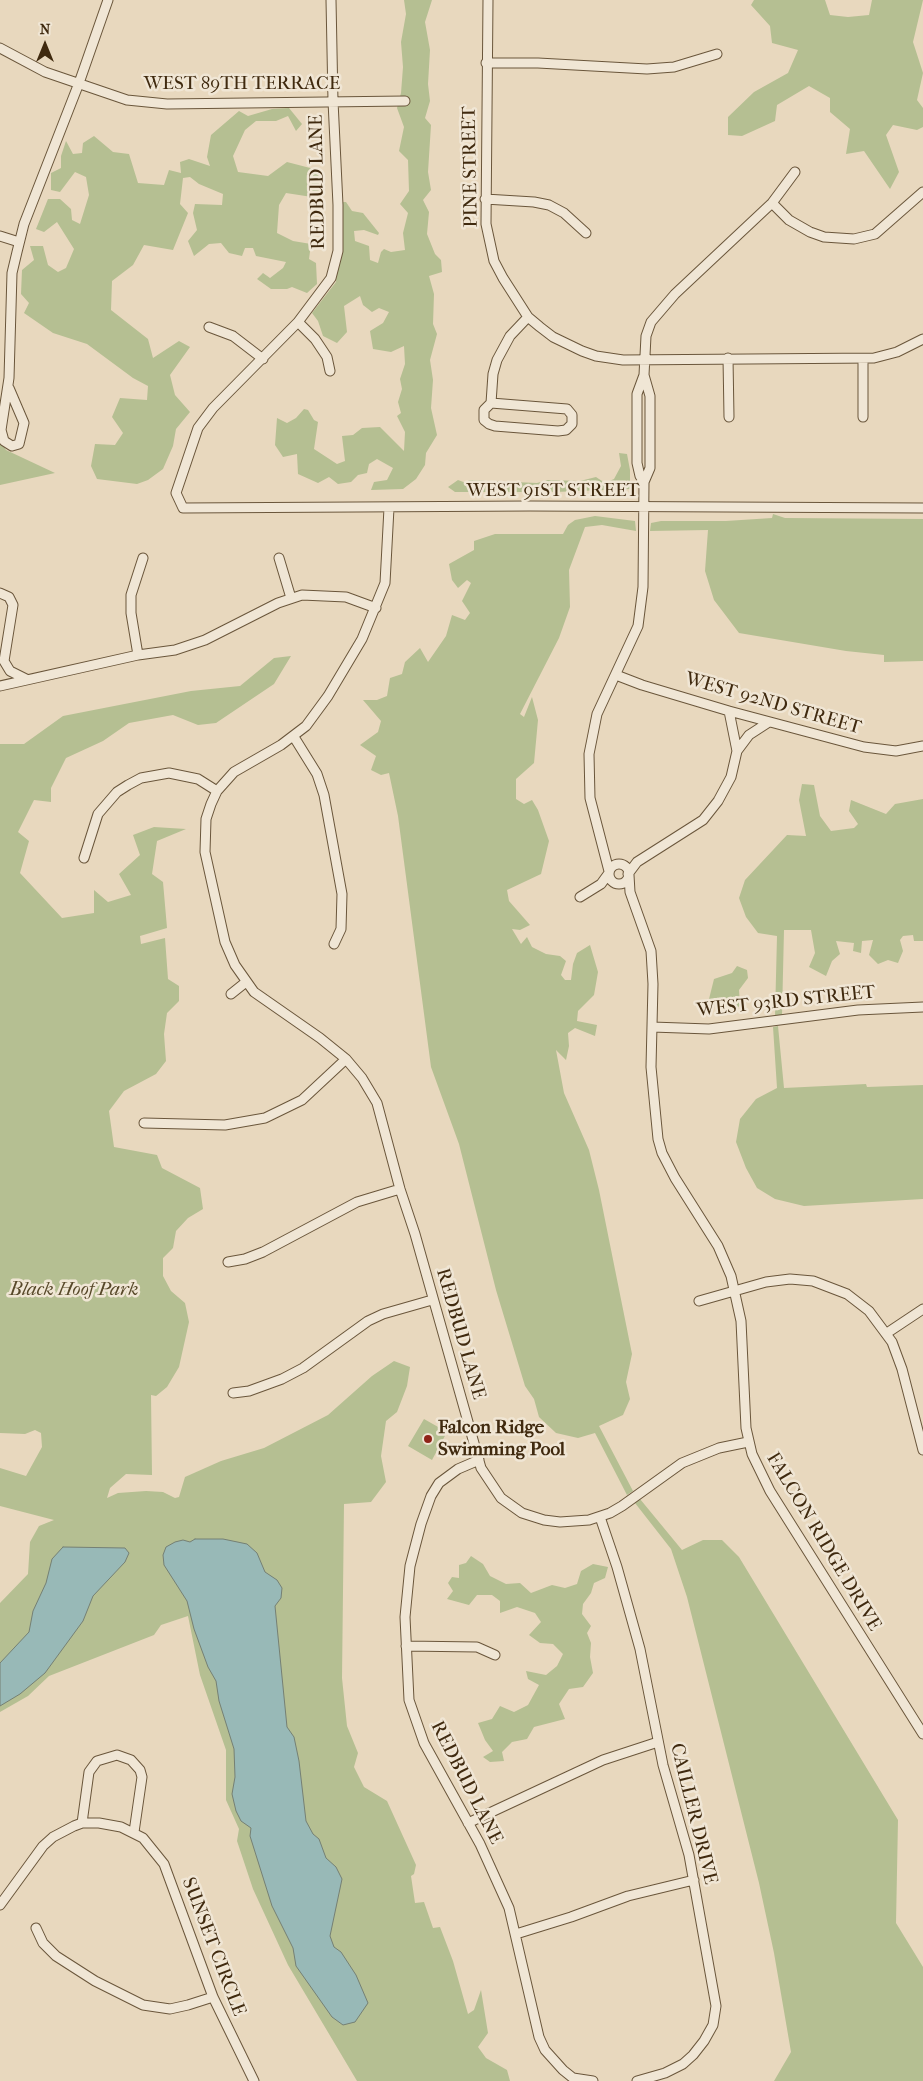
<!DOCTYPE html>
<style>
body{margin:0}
#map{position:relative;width:923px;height:2081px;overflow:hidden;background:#e8d8be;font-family:"IM FELL French Canon",serif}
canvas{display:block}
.north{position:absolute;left:20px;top:20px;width:50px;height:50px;-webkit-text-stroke:4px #f0e6d5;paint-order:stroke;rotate:0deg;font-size:14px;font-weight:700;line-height:20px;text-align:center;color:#402a0f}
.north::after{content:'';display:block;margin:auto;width:18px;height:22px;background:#402a0f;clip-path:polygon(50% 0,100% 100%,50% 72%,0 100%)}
</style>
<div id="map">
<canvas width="923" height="2081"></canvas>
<div class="north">N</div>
</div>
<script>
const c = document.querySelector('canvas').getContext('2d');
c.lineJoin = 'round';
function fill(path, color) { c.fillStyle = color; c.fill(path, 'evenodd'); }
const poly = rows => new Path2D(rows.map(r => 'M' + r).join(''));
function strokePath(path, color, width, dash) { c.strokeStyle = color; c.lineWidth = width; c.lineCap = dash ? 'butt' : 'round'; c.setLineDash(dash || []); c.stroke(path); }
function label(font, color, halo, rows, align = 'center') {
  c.font = font + ' "IM FELL French Canon",serif'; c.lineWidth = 5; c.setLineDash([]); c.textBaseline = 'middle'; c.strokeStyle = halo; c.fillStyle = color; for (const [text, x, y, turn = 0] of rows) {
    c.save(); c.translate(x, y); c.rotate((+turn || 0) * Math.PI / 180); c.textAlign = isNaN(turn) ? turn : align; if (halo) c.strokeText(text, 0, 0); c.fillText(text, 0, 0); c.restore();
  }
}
fill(poly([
 [404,0,432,0,425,22,430,50,428,84,430,101,425,118,431,125,428,172,431,190,423,200,429,212,427,234,435,254,441,260,442,272,429,276,434,294,433,324,437,334,430,360,433,380,431,408,437,435,426,453,425,465,416,479,403,489,371,490,374,482,387,480,393,468,377,459,369,464,367,473,358,475,351,482,338,484,329,477,318,483,298,474,297,454,283,457,275,445,277,418,287,423,296,418,304,409,308,410,314,420,318,422,314,449,337,464,345,461,342,436,353,435,362,428,380,427,404,451,405,432,397,416,401,413,398,402,402,389,400,379,405,364,404,346,391,352,373,349,370,331,383,323,389,312,379,308,372,312,363,305,360,296,344,306,347,332,337,343,323,336,318,321,312,313,336,282,337,262,343,241,340,202,346,202,352,211,363,213,379,233,378,235,364,230,354,231,355,241,369,246,370,260,378,263,381,252,384,249,391,252,405,250,403,233,408,213,400,204,409,191,408,160,399,151,404,127,397,108,401,93,403,67,401,42,406,14],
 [754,0,825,0,830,15,848,17,869,15,872,0,923,0,913,42,923,73,917,100,923,108,923,127,917,130,893,125,886,135,899,172,890,189,864,151,846,154,850,129,830,112,830,98,809,86,777,105,775,121,742,136,728,135,728,117,754,92,788,73,798,50,772,43,770,26,751,5],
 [289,108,302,124,296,131,288,116,276,121,256,121,245,130,233,156,238,172,268,176,287,162,314,169,321,180,324,193,312,197,286,193,279,205,277,233,293,241,311,244,309,259,316,263,317,284,307,293,292,287,287,289,271,289,257,279,263,273,270,278,283,268,286,262,256,256,253,248,245,248,242,256,229,253,221,243,209,244,194,256,188,241,197,230,193,213,195,204,222,205,223,194,199,184,190,177,183,178,180,204,188,213,173,250,144,245,133,265,112,281,111,310,148,339,153,358,179,341,190,347,170,375,175,395,190,412,176,429,173,446,163,469,148,480,137,484,97,479,91,466,95,444,115,445,123,433,112,417,120,398,147,400,148,386,133,378,87,344,53,333,24,313,29,303,21,294,22,270,34,260,30,246,43,246,48,265,58,272,66,268,74,249,57,222,44,232,36,229,48,199,60,199,71,209,72,220,80,224,89,195,86,177,75,172,60,192,51,190,51,173,61,168,61,156,66,141,73,154,82,153,83,143,94,136,113,152,129,154,138,183,164,185,169,170,181,173,180,162,189,159,210,166,207,157,211,135,239,111,248,116,272,109],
 [0,440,6,450,55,473,0,485],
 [619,453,627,454,630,470,630,489,555,492,455,492,448,487,458,480,466,483,469,480,537,483,548,480,580,481,596,477,605,483,614,479,621,466],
 [773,514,785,518,923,519,923,661,884,662,884,655,846,651,739,633,714,600,705,571,708,530,650,531,651,523,661,521,726,521,772,518],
 [595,516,635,521,636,531,602,525,585,527,569,570,570,607,559,638,520,714,524,717,532,697,538,720,534,763,516,779,516,799,524,804,532,800,538,810,549,841,541,874,507,890,509,901,530,925,520,930,512,929,521,944,527,937,532,947,546,954,560,956,566,961,561,975,565,980,571,980,573,964,577,953,590,945,598,972,594,995,578,1011,577,1021,597,1025,595,1036,575,1028,568,1033,569,1046,566,1060,556,1050,564,1093,589,1150,599,1190,632,1354,626,1382,630,1399,623,1415,599,1426,633,1491,627,1495,595,1433,578,1438,556,1433,539,1417,534,1399,525,1386,496,1290,459,1144,431,1067,398,816,389,773,381,775,371,770,376,756,360,745,378,732,381,721,363,700,377,700,387,696,390,678,402,674,405,662,420,648,428,662,446,636,452,615,465,620,470,613,462,601,471,583,467,580,458,588,452,580,449,564,474,550,474,541,495,534,563,534,568,525,575,520],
 [291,656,274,684,216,723,198,725,173,715,129,723,103,741,66,758,51,788,51,802,34,800,18,832,29,841,20,873,62,918,94,913,94,890,108,902,131,895,119,874,140,855,133,835,154,827,186,829,157,841,152,874,163,882,167,928,140,936,141,944,165,938,168,979,179,986,179,1001,167,1013,164,1034,166,1061,156,1074,124,1091,109,1111,114,1147,157,1155,162,1168,200,1188,203,1209,188,1218,176,1231,173,1248,163,1258,163,1276,171,1291,185,1303,189,1322,179,1367,167,1387,156,1396,151,1395,152,1475,126,1474,110,1488,107,1498,118,1493,146,1491,163,1492,175,1498,179,1497,185,1477,221,1461,264,1448,328,1415,372,1376,394,1361,410,1367,407,1386,397,1412,386,1421,381,1456,386,1482,371,1502,344,1504,342,1678,347,1726,358,1753,354,1767,364,1787,387,1801,416,1865,414,1874,411,1876,415,1903,424,1902,433,1928,440,1927,453,1961,468,2014,474,2010,481,1990,488,2033,478,2047,486,2058,507,2070,510,2081,357,2081,288,1965,253,1889,237,1841,239,1829,226,1800,226,1750,200,1675,188,1616,161,1625,154,1635,49,1676,28,1696,0,1712,0,1603,28,1574,30,1542,39,1526,54,1520,0,1506,0,1468,26,1476,42,1447,41,1433,35,1430,25,1434,0,1433,0,744,24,744,63,716,191,691,240,686,274,658],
 [802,784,814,785,820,816,831,831,854,828,858,824,849,811,851,800,886,814,895,804,923,799,923,941,914,941,913,935,903,936,900,940,903,951,898,963,888,960,878,964,869,955,873,940,862,941,861,953,853,951,854,943,836,941,840,954,832,961,826,976,809,967,815,953,811,930,784,930,782,1015,775,1016,777,936,758,933,746,917,739,898,745,880,787,835,806,836,799,800],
 [737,966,747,970,748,978,739,990,740,1005,732,1014,725,1006,713,1005,709,999,714,979,732,973],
 [778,1026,784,1088,866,1084,867,1087,923,1085,923,1199,804,1206,775,1199,757,1188,746,1168,736,1142,740,1119,756,1099,777,1088,773,1027],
 [424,1419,447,1432,432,1460,408,1446],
 [640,1499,682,1550,703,1540,722,1540,739,1557,898,1820,896,1923,923,1967,923,2081,774,2081,791,2052,774,1953,759,1883,687,1597,671,1549,635,1503],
 [471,1556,483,1564,490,1576,506,1584,520,1583,531,1593,552,1585,565,1588,577,1584,581,1571,593,1564,608,1567,605,1578,594,1583,591,1593,583,1604,582,1614,591,1626,587,1633,591,1643,590,1657,593,1673,583,1687,569,1689,559,1704,565,1719,534,1727,527,1739,512,1742,502,1752,504,1761,490,1762,483,1757,493,1751,485,1740,478,1723,492,1719,500,1706,514,1712,528,1705,539,1685,528,1679,526,1671,546,1675,557,1666,563,1654,553,1644,540,1643,529,1635,541,1622,535,1613,517,1607,500,1613,500,1601,492,1595,477,1595,469,1605,447,1599,453,1591,448,1583,452,1577,459,1578,459,1565,466,1563]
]), '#b5bf92');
const water = poly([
 [195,1539,223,1539,247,1544,257,1553,265,1572,277,1580,282,1588,281,1598,275,1606,287,1727,294,1737,299,1761,306,1821,313,1834,319,1839,326,1858,336,1867,342,1879,330,1936,334,1947,341,1952,356,1975,368,2003,355,2022,343,2025,332,2017,296,1966,293,1948,272,1906,250,1836,251,1828,241,1821,236,1811,232,1794,235,1777,234,1749,219,1701,216,1681,208,1667,194,1629,187,1601,164,1565,163,1555,166,1547,175,1542,183,1540,190,1542,195,1539],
 [63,1547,125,1548,129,1553,125,1562,93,1596,83,1621,45,1673,20,1694,0,1706,0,1663,29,1632,33,1611,46,1583,52,1559,63,1547]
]);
fill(water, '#98b9b7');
strokePath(water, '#758074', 1);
const minor = poly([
 [331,0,333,101,338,205,338,251,331,278,298,322,213,408,198,428,176,493,183,508,530,506,923,508],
 [488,0,486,224,494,261,503,278,528,317,540,327,553,337,582,351,596,356,623,360,874,358,897,352,923,339],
 [0,48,45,72,127,100,167,104,405,101],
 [486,63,538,63,647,69,674,67,717,54],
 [485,199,534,202,549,205,564,213,586,233],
 [772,203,789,220,810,232,824,237,854,239,875,234,923,192],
 [0,236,19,242],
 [298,322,315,339,327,357,330,371],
 [209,327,233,336,263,359],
 [728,358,729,417],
 [863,359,863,417],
 [9,388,24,423,19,444,12,446,4,441,1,430,9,378,12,273,17,252,24,224,79,83,108,0],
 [491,403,567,409,572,415,572,424,566,430,558,431,495,426,489,424,484,420,484,410,491,403,493,374,497,360,510,336,528,317],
 [644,482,640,476,637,463,637,394,644,375,646,336,651,322,675,294,772,203,795,172],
 [389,508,385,583,362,639,328,696,306,726,281,745,234,772,217,791,211,804,206,819,205,852,225,942,235,965,254,992,320,1038,346,1059,362,1078,377,1103,400,1189,415,1234,481,1468,501,1498,522,1513,544,1520,560,1522,589,1520,610,1513,622,1506,682,1463,719,1448,748,1442],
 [279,558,291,598],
 [0,593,9,597,13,605,4,661,10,671,26,679],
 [138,655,131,613,131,595,143,558],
 [616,675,642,685,729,711,864,747,896,751,923,746],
 [0,686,138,655,175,650,205,640,278,603,302,595,346,597,376,608],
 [729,711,737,751],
 [294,737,317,774,324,795,342,894,341,929,334,944],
 [84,858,98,814,117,792,128,785,141,778,169,773,198,779,217,791],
 '609 874a10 10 0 1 1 20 0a10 10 0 1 1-20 0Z',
 [609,871,590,798,589,754,597,714,638,626,643,587,644,482,650,468,650,396,644,375],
 [628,874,637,862,703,820,718,801,731,777,737,751,749,735,769,722],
 [629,875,630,892,651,951,653,984,651,1067,658,1139,662,1153,675,1178,718,1246,731,1276,741,1321,746,1428,752,1454,770,1491,923,1734],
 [580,897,601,884,609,873],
 [231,994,246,982],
 [652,1027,709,1029,858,1010,923,1007],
 [144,1123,225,1125,265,1118,302,1100,346,1059],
 [228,1262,245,1259,263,1252,357,1202,400,1189],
 [699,1301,766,1282,790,1279,813,1281,847,1294,869,1311,892,1342,902,1369,923,1450],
 [887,1333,923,1309],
 [233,1393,249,1391,282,1379,303,1368,368,1321,383,1314,432,1300],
 [479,1460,458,1469,439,1483,431,1496,421,1524,410,1566,405,1617,409,1700,424,1743,480,1844,509,1908,539,2037,545,2050,563,2070,573,2078,593,2081],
 [600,1517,617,1567,640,1649,663,1765,689,1855,716,2006,713,2025,704,2041,693,2055,683,2064,665,2073,637,2081],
 [406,1646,477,1647,495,1655],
 [82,1823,89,1772,97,1761,117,1755,131,1760,140,1770,142,1777,134,1832],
 [468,1823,603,1760,658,1742],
 [0,1905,43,1846,53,1837,74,1826,82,1823,99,1823,121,1827,143,1838,164,1864,213,1997,254,2081],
 [36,1928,43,1943,56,1956,95,1981,143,2005,170,2009,188,2005,213,1997],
 [516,1934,571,1917,628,1896,694,1880]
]);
strokePath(minor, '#6a563b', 11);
strokePath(minor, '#f0e6d5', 9);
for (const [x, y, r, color] of [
 [428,1439,5,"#8f2418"]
]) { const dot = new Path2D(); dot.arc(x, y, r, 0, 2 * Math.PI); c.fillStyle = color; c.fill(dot); strokePath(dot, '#f0e6d5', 2); }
label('19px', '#402a0f', '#f0e6d5', [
 ["WEST 89TH TERRACE",242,84],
 ["PINE STREET",471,167,-91],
 ["REDBUD LANE",318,182,-91],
 ["WEST 91ST STREET",553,491],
 ["WEST 92ND STREET",773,704,16],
 ["WEST 93RD STREET",786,1002,-6],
 ["REDBUD LANE",460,1334,74],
 ["FALCON RIDGE DRIVE",823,1542,59],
 ["REDBUD LANE",466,1783,63],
 ["CAILLER DRIVE",693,1814,76],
 ["SUNSET CIRCLE",213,1947,69]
]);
label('italic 19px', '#574829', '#f0e6d5', [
 ["Black Hoof Park",74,1290]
]);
label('bold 19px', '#402a0f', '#f0e6d5', [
 ["Falcon Ridge",438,1428],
 ["Swimming Pool",438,1450]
], 'left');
</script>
